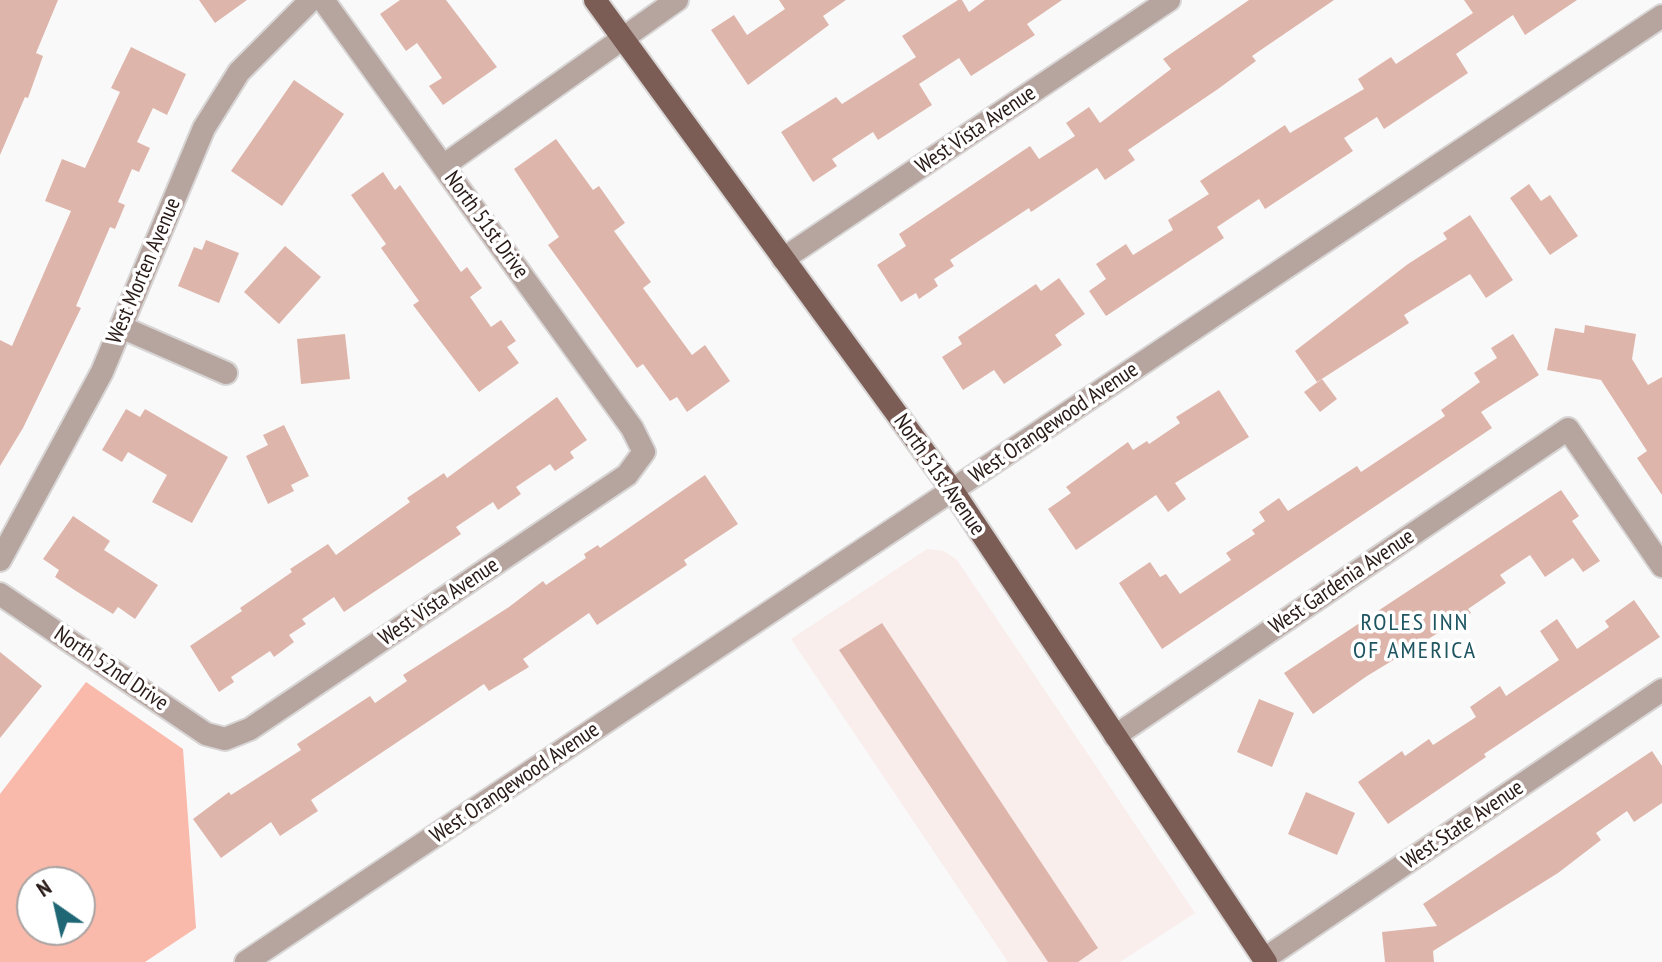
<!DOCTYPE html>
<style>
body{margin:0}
#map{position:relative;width:1662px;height:962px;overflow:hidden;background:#f9f9f9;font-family:"PT Sans Narrow",sans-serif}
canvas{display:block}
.north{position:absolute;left:16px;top:866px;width:80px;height:80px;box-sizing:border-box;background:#fff;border:2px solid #a9a3a2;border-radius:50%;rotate:326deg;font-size:22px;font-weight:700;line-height:32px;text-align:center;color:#281a16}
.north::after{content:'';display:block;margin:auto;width:28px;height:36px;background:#206776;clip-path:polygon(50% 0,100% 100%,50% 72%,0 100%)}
</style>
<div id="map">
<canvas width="1662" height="962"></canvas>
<div class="north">N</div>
</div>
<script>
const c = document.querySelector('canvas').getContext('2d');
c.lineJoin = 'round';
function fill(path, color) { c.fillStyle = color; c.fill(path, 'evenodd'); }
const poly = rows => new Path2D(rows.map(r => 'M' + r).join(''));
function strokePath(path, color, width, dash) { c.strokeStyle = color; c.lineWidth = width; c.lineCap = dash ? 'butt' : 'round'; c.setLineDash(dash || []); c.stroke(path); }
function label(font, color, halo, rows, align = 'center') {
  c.font = font + ' "PT Sans Narrow",sans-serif'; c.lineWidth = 7; c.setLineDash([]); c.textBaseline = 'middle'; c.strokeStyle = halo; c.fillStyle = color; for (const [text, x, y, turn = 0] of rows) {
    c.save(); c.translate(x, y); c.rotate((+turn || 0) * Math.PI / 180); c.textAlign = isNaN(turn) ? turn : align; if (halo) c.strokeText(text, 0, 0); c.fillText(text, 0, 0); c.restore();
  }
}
fill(poly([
 [927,549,944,551,957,560,1195,913,1120,962,1008,962,791,639]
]), '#f9eeec');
fill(poly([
 [86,682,183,749,196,928,145,962,0,962,0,794],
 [32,882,80,882,80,930,32,930]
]), '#f9baab');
fill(poly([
 [0,0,58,0,36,53,43,56,28,98,25,97,0,155],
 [199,0,247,0,215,23],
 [400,0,446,0,497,67,443,105,429,86,442,78,417,43,406,51,380,14],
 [779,0,846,0,823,16,829,25,748,85,711,30,734,15,747,35,785,9],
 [958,0,962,0,969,12,985,0,1062,0,1027,24,1035,35,971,76,959,58,919,84,932,105,878,140,873,132,832,159,837,166,813,182,781,132,836,97,842,104,916,57,902,36],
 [1249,0,1334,0,1252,56,1256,61,1218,89,1128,150,1135,160,1105,180,1097,168,1031,212,1029,208,950,260,954,266,934,279,938,286,919,299,916,293,901,302,877,265,906,246,899,234,1030,146,1039,159,1075,136,1066,123,1089,107,1100,123,1171,69,1163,59],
 [1464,0,1577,0,1525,35,1513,15,1456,54,1468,73,1384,129,1377,117,1344,138,1353,151,1265,209,1259,199,1217,227,1224,238,1106,316,1089,291,1106,279,1096,264,1126,244,1133,255,1173,230,1168,220,1209,194,1200,181,1285,125,1290,133,1364,89,1358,79,1391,57,1396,64,1473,13],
 [131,47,186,74,167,115,153,108,137,142,150,148,139,172,132,169,118,202,125,205,115,229,110,227,76,306,81,308,23,428,0,466,0,340,12,346,71,211,45,201,62,159,85,168,120,92,111,88],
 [294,80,344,114,282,206,231,171],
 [556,139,593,190,599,186,625,223,614,231,651,282,643,288,692,355,705,345,730,381,687,412,677,397,670,401,643,364,637,368,548,245,559,237,514,169],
 [383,172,395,190,400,185,461,272,467,267,482,288,470,297,491,327,501,320,516,341,507,347,519,363,479,392,413,305,419,301,381,248,386,244,351,195],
 [1529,184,1541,201,1550,195,1578,236,1550,255,1510,198],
 [1470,215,1513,280,1486,298,1470,274,1404,315,1409,323,1317,382,1295,351,1408,264,1447,239,1443,233],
 [206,240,239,253,219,303,178,286,194,247,202,250],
 [285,246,321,277,279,324,244,292],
 [1059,278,1085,314,1055,335,1062,345,1004,384,994,370,963,390,942,357,962,344,958,337,1036,284,1041,291],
 [1585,325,1636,334,1632,359,1648,385,1662,377,1662,495,1637,458,1647,451,1601,380,1547,370,1555,328,1584,333],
 [345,334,350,379,301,384,297,339],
 [1513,334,1539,375,1481,412,1492,428,1162,649,1119,583,1150,562,1160,577,1166,574,1180,594,1231,560,1226,553,1255,534,1252,530,1265,521,1259,512,1279,498,1288,511,1357,466,1361,472,1445,416,1441,410,1480,382,1474,373,1497,358,1491,348],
 [1322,379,1337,399,1320,412,1304,392],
 [1219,390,1249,437,1175,483,1186,499,1168,512,1156,495,1076,550,1048,509,1071,493,1066,487,1128,442,1133,450,1147,441,1149,444,1180,423,1176,417],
 [557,397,587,440,570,452,574,458,555,471,550,464,516,487,521,494,498,510,493,502,456,527,461,534,344,612,334,597,302,619,306,624,289,635,294,642,274,657,270,651,231,677,234,682,219,692,190,646,242,611,240,608,292,572,290,569,328,544,336,555,410,502,407,498,444,473,447,478],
 [126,409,140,417,145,409,228,457,192,523,152,502,167,475,128,452,122,462,102,450],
 [284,425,309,476,291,485,294,491,268,504,246,456,268,445,263,435],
 [705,475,738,524,684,560,687,565,597,625,589,613,523,659,529,667,489,691,484,684,311,800,318,811,280,836,271,822,221,858,193,819,229,792,231,795,301,750,297,744,370,696,375,703,407,681,403,675,509,607,543,581,546,585,586,558,584,554,598,545,600,548],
 [1561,490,1579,516,1572,521,1600,561,1583,572,1573,558,1545,577,1530,555,1500,575,1506,583,1468,609,1471,613,1367,676,1313,714,1284,673],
 [73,516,110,541,104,550,158,585,135,619,118,607,113,614,76,591,55,577,59,570,43,559],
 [1634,600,1660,637,1484,754,1486,757,1388,824,1358,782,1402,751,1405,756,1429,739,1433,745,1476,717,1470,707,1500,686,1506,696,1559,660,1540,631,1557,619,1577,649,1609,627,1605,621],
 [882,623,1098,948,1078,962,1048,962,839,650],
 [0,652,42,686,0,738],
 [1259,699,1294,713,1272,767,1237,752],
 [1652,751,1662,766,1662,803,1634,822,1627,811,1596,833,1601,840,1558,873,1433,951,1434,962,1385,962,1382,932,1437,926,1423,904],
 [1306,792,1355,813,1337,855,1288,834]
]), '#deb5ab');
const minor = poly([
 [443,166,677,0],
 [783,259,1169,0],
 [121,327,226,373],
 [0,560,102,372,204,128,239,72,311,0],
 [0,594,206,734,225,739,250,729,627,475,644,452,632,428,323,0],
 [1115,736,1568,429,1662,566],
 [1264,959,1662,690]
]);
const tertiary = poly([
 [246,962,1662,16]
]);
const primary = poly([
 [595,0,953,491,1266,962]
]);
strokePath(minor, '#d8d5d5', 26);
strokePath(tertiary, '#d8d5d5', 26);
strokePath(primary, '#d8d5d5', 26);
strokePath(minor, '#b6a49f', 22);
strokePath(tertiary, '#b6a49f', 22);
strokePath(primary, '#7c5d56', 22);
label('22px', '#281a16', '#fff', [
 ["West Vista Avenue",976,130,-34],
 ["North 51st Drive",486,225,54],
 ["West Morten Avenue",144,271,-67],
 ["West Orangewood Avenue",1054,423,-34],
 ["North 51st Avenue",939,475,55],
 ["West Gardenia Avenue",1342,582,-34],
 ["West Vista Avenue",439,602,-34],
 ["North 52nd Drive",111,669,34],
 ["West Orangewood Avenue",515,783,-34],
 ["West State Avenue",1463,825,-34]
]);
c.letterSpacing = '2px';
label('24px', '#1e5561', '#fff', [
 ["ROLES INN",1415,623],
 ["OF AMERICA",1415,651]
]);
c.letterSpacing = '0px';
</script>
